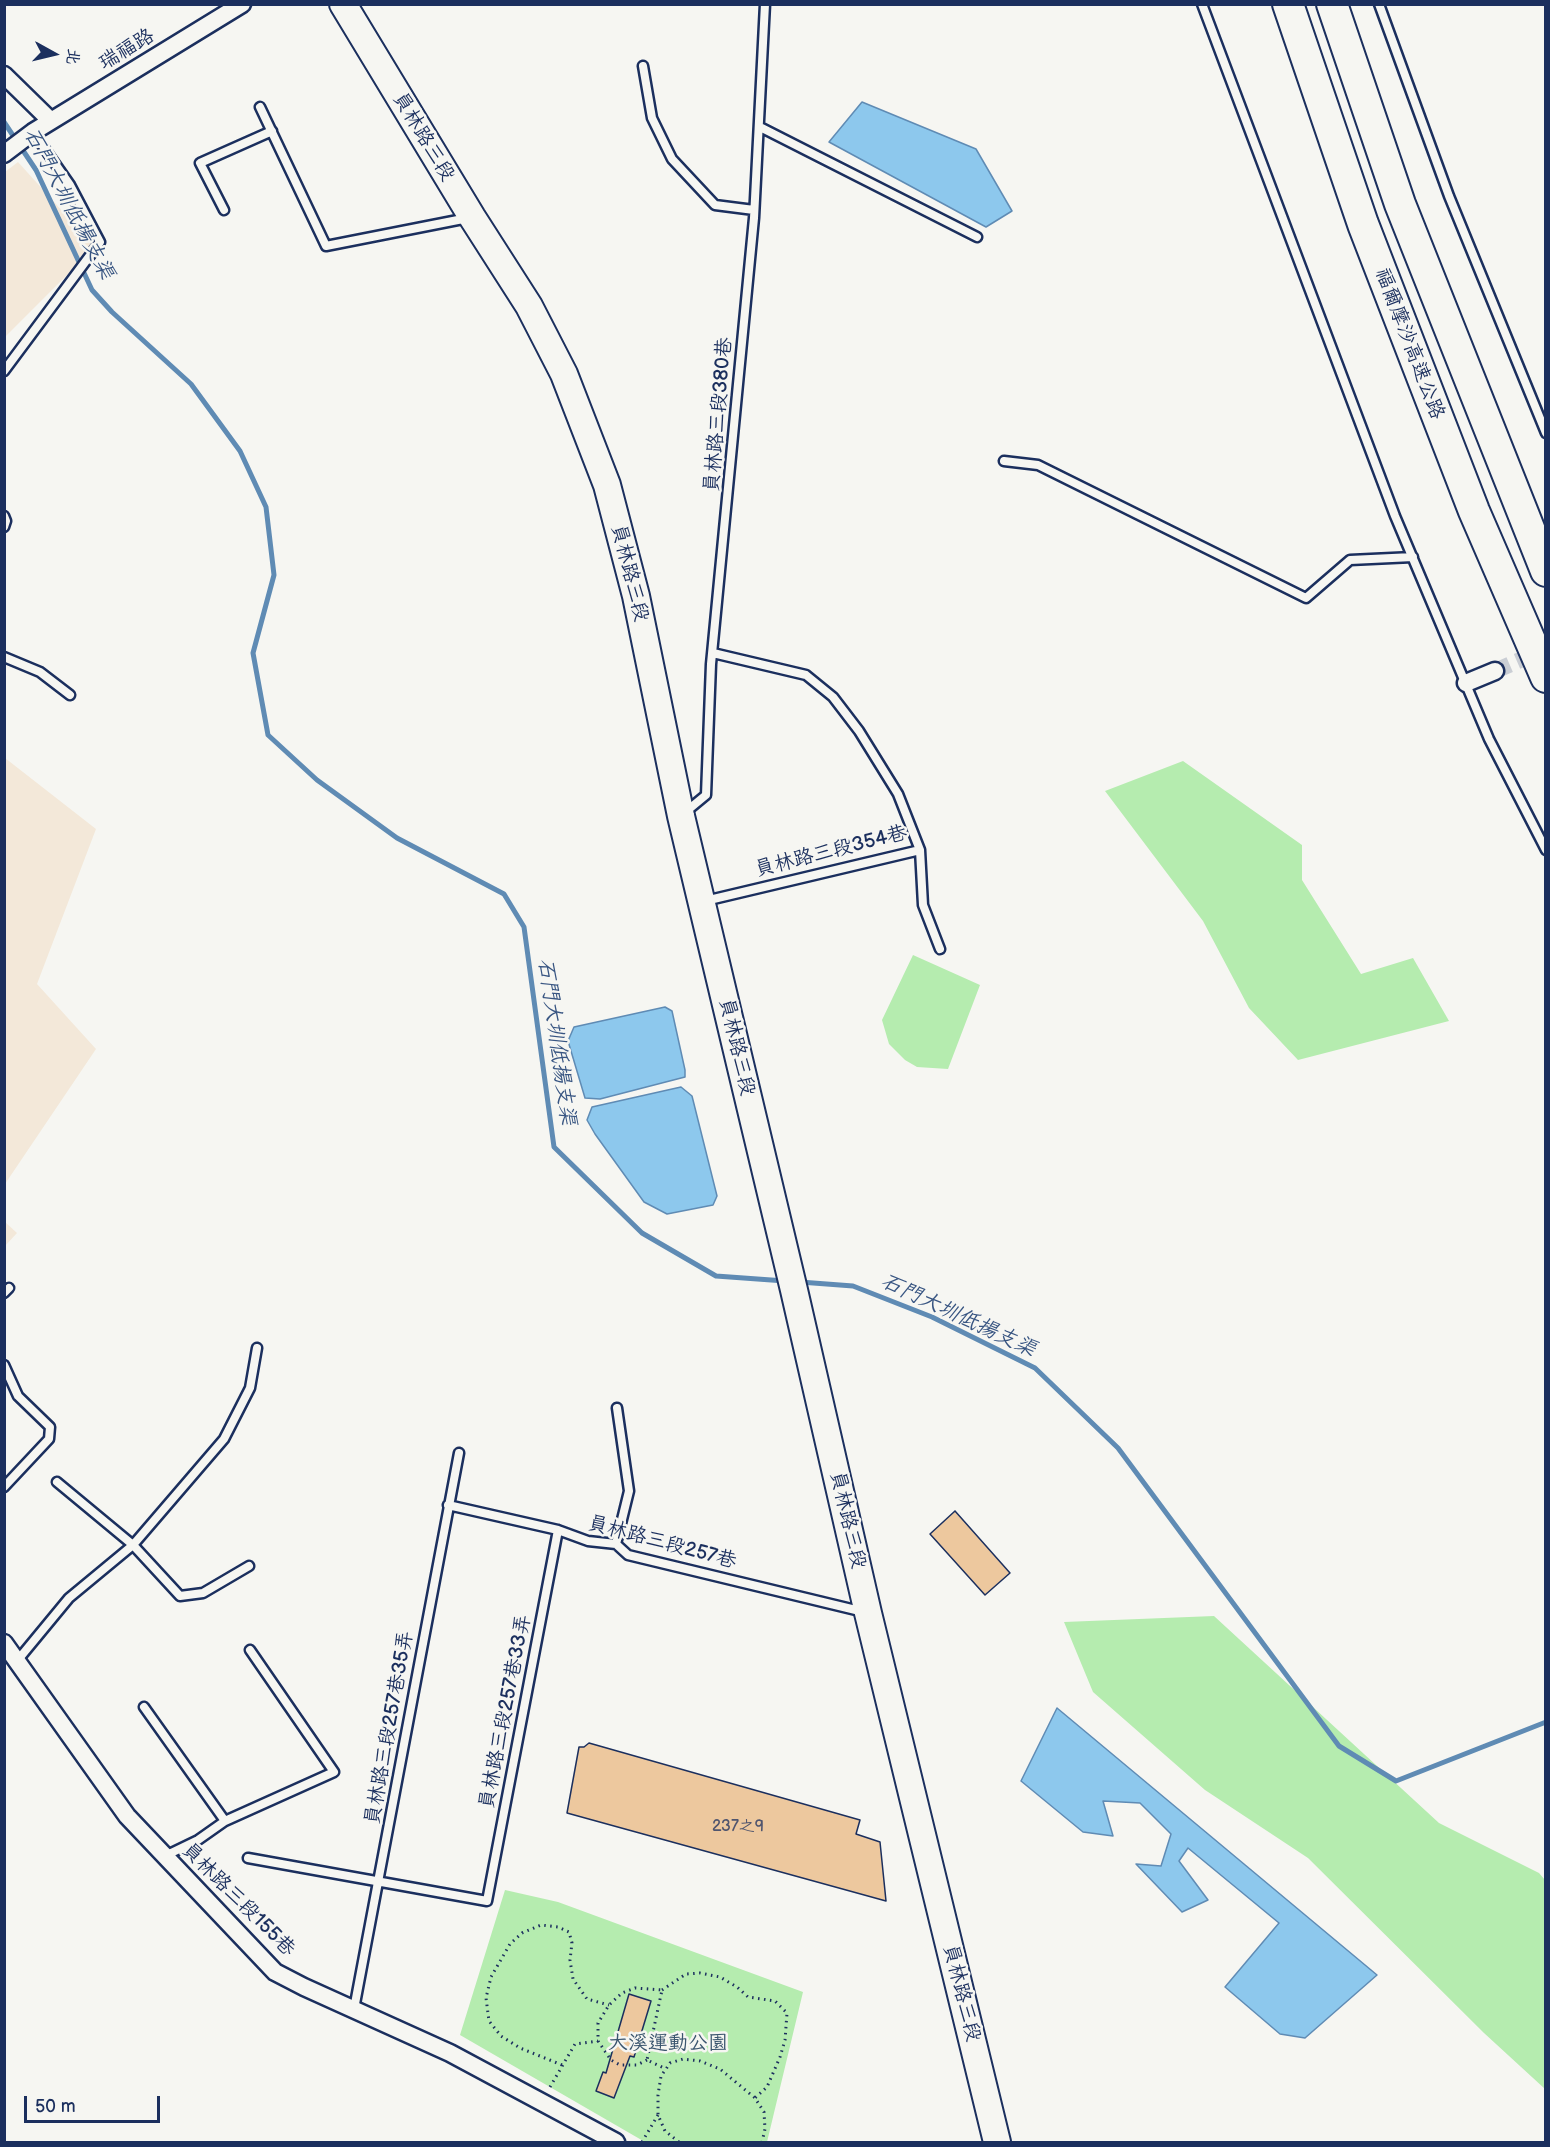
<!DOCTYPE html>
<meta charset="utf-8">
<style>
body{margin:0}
#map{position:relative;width:1550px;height:2147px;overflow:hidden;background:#f6f6f2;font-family:"Balsamiq Sans","LXGW WenKai TC",sans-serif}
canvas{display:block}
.frame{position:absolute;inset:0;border:6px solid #1b2f5e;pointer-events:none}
.north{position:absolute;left:24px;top:24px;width:60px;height:60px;-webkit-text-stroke:4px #f6f6f2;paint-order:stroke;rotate:98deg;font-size:16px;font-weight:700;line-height:24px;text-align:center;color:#1b2f5e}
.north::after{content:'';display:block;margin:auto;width:21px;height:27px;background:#1b2f5e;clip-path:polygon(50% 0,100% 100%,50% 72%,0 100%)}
.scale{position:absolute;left:24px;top:2096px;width:136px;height:27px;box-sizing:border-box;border:3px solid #1b2f5e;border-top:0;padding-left:8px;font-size:18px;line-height:21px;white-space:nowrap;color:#1b2f5e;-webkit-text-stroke:4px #f6f6f2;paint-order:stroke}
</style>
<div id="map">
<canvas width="1550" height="2147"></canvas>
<div class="frame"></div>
<div class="north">北</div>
<div class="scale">50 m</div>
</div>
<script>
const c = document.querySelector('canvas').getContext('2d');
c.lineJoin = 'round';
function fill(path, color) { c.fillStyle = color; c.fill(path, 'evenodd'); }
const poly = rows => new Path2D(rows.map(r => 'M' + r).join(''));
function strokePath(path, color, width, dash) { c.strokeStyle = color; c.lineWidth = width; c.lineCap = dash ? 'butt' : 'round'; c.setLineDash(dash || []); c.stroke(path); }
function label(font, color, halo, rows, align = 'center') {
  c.font = font + ' "Balsamiq Sans","LXGW WenKai TC",sans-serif'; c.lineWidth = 5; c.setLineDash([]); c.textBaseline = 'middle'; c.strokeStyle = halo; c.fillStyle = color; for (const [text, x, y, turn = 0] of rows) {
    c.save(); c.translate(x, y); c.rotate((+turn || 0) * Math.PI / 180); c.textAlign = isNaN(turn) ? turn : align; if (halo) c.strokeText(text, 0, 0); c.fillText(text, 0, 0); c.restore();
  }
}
fill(poly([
 [18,162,95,247,5,337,5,172],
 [5,758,96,829,37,984,96,1049,5,1184],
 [4,1221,17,1233,5,1246,4,1246]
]), '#f3e8d9');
fill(poly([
 [1183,761,1302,845,1302,880,1361,974,1413,958,1449,1021,1298,1060,1249,1008,1203,921,1105,791],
 [913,955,980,985,948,1069,917,1067,905,1060,889,1044,882,1020],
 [1214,1616,1439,1823,1539,1873,1545,1880,1545,2089,1484,2033,1308,1858,1205,1790,1093,1692,1064,1622],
 [505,1890,558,1902,803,1992,767,2142,645,2142,460,2035]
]), '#b5ecaf');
const water = poly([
 [862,102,976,149,1012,211,986,227,829,142,862,102],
 [665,1007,672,1011,685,1070,685,1077,600,1099,585,1098,568,1041,574,1027,665,1007],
 [681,1087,692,1096,717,1196,713,1205,667,1214,644,1202,595,1134,587,1120,592,1107,681,1087],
 [1057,1708,1377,1975,1305,2038,1280,2034,1225,1987,1279,1923,1188,1848,1179,1861,1208,1900,1182,1912,1136,1864,1161,1866,1171,1834,1140,1803,1103,1801,1113,1836,1083,1832,1021,1781,1057,1708]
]);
fill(water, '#8dc8ed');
strokePath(water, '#5f8bb4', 1.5);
strokePath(poly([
 [4,122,36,170,92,290,112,312,191,384,240,451,266,507,274,575,253,653,268,735,317,780,397,838,504,894,524,927,554,1147,642,1233,716,1276,785,1281],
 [800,1282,853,1286,932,1317,1035,1368,1118,1448,1339,1746,1396,1781,1546,1722]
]), '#5f8bb4', 5);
const building = poly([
 [955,1511,1010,1573,985,1595,930,1534,955,1511],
 [589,1743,860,1820,856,1834,880,1842,886,1901,567,1813,579,1747,584,1747,589,1743],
 [629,1994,651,2001,634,2057,630,2056,614,2098,596,2091,603,2072,606,2073,629,1994]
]);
fill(building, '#edc89e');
strokePath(building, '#1b2f5e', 1.5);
strokePath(poly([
 [1495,671,1541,651]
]), '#caced4', 16, [16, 8]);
const lane = poly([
 [1202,4,1395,516,1489,739,1546,850],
 [1379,4,1449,196,1546,433],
 [643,66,652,118,672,159,715,205,754,210],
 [260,107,326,246,468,218],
 [760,127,977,237],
 [224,210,200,163,272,131],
 [4,371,100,242,70,185,33,132],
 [1004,461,1038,465,1306,598,1350,560,1413,557],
 [4,516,6,521,4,527],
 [4,657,40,672,70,695],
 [683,814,706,795,711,664,754,218,765,4],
 [920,850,923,905,940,949],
 [705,901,920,850,898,794,859,731,833,697,806,675,713,653],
 [4,1293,9,1288],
 [4,1365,18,1396,50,1427,49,1439,4,1487],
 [57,1482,133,1545,180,1596,203,1593,249,1566],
 [448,1505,558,1530,588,1541,616,1544,628,1555,864,1612],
 [616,1544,629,1491,617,1408],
 [17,1661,69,1598,133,1545,224,1439,250,1388,257,1348],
 [144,1707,225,1821],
 [163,1852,169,1854,198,1840,225,1821,334,1772,250,1650],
 [248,1858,487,1901,558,1530],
 [354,2009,459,1453]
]);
const street = poly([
 [4,75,51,121],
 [4,154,33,132,242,4],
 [1466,683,1495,671],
 [4,1643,127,1816,275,1972,304,1987,450,2053,616,2142]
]);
const primary = poly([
 [343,4,472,217,529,306,564,374,607,485,636,596,681,816,794,1290,868,1613,997,2142]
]);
const highway = poly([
 [1288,4,1363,224,1474,511,1546,677],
 [1332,4,1400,204,1546,571]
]);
strokePath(lane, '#1b2f5e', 13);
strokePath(street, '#1b2f5e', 21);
strokePath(primary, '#1b2f5e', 30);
strokePath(highway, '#1b2f5e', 34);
strokePath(poly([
 [662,1990,686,1974,700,1973,720,1977,737,1987,748,1997,775,2001,787,2013,785,2040,780,2057,767,2087,755,2098],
 [647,2060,637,2065,620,2065,611,2060,598,2041,598,2023,609,2005,622,1993,635,1988,662,1990,647,2060,666,2069],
 [562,2065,520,2048,501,2036,489,2021,486,1998,491,1977,510,1944,522,1933,541,1925,558,1927,569,1932,572,1943,570,1960,573,1979,587,1999,609,2005],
 [550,2087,575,2044,598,2041],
 [642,2142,658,2115],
 [679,2142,665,2131,658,2115,658,2095,661,2076,666,2069,670,2063,683,2059,700,2061,720,2069,755,2098,764,2112,765,2129,762,2142]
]), '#1b2f5e', 3, [1.5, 4.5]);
strokePath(lane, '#f6f6f2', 8);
strokePath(street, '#f6f6f2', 16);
strokePath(primary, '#f6f6f2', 26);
strokePath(highway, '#f6f6f2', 30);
label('16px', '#50556e', null, [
 ["237之9",738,1827]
]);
label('20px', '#1b2f5e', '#f6f6f2', [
 ["瑞福路",127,50,-31],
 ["員林路三段",423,137,59],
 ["福爾摩沙高速公路",1409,344,69],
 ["員林路三段380巷",719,415,-85],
 ["員林路三段",629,573,76],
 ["員林路三段354巷",831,852,-14],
 ["員林路三段",736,1047,77],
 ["員林路三段",847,1520,77],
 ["員林路三段257巷",662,1543,15],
 ["員林路三段257巷33弄",506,1712,-79],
 ["員林路三段257巷35弄",390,1728,-80],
 ["員林路三段155巷",238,1900,45],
 ["員林路三段",961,1993,76]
]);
label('20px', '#3a556e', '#f6f6f2', [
 ["大溪運動公園",668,2044]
]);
label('italic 21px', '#385582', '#f6f6f2', [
 ["石門大圳低揚支渠",68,204,62],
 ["石門大圳低揚支渠",556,1042,82],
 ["石門大圳低揚支渠",958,1316,25]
]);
</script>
